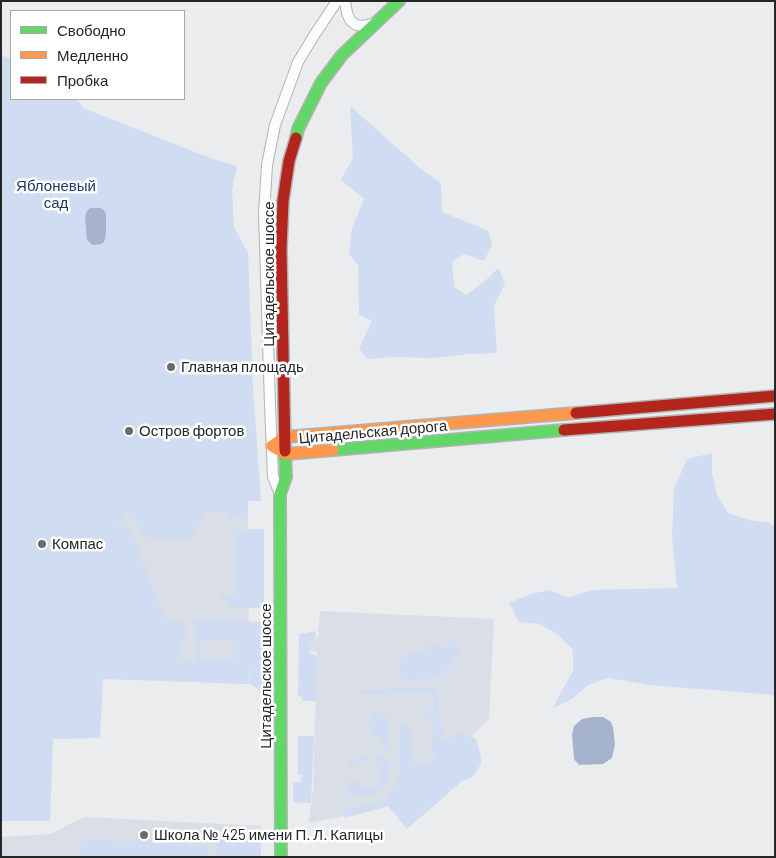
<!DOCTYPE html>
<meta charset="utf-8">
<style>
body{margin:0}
#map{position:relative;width:776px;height:858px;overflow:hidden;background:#eaecee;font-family:Barlow,sans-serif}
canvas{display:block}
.frame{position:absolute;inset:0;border:2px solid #252628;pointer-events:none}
.legend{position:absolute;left:10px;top:10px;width:175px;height:90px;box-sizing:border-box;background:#fff;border:1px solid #a8a8a9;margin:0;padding:6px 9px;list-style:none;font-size:15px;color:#252628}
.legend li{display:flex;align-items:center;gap:10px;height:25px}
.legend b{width:25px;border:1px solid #a8a8a9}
</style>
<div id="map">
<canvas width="776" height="858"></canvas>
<div class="frame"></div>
<ul class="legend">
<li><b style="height:6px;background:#63d668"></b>Свободно</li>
<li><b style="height:6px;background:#ff974d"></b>Медленно</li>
<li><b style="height:6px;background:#b3261e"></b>Пробка</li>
</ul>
</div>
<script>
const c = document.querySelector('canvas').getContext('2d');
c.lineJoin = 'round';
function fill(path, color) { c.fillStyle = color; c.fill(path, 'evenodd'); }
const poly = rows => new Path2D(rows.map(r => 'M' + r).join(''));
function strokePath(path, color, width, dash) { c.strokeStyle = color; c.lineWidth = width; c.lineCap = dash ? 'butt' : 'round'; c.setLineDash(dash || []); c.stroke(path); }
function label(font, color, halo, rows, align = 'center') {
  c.font = font + ' Barlow,sans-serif'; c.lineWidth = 5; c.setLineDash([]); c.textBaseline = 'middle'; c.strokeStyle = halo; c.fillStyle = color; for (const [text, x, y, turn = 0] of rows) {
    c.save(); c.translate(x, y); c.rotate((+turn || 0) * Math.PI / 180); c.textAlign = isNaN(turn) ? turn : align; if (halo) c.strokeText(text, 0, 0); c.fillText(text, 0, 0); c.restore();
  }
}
fill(poly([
 [248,501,249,684,147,680,106,538,128,514],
 [320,611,494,619,489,718,474,734,382,808,309,823,313,790,317,651,305,651,305,638,318,638],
 [84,817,261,826,261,857,1,857,1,837,51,834]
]), '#dadee6');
fill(poly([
 [1,55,11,59,11,99,77,99,83,108,213,159,237,166,232,190,234,227,248,253,253,387,261,501,248,501,248,522,243,522,242,515,232,516,233,521,229,521,229,512,202,512,202,521,189,539,146,538,128,514,118,525,126,526,134,537,165,620,185,621,186,637,182,640,182,662,196,662,196,637,194,637,194,620,264,622,264,700,263,700,258,689,250,684,250,663,249,684,103,679,100,738,53,739,50,821,1,821],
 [199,640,233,641,233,659,199,658],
 [350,106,421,169,441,183,442,212,489,231,492,245,484,261,464,254,452,262,454,287,466,295,487,279,498,268,505,283,494,306,497,353,470,354,432,358,393,357,367,359,359,348,372,321,359,314,358,265,349,254,352,229,364,199,341,180,353,158],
 [712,453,712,474,717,495,728,513,749,520,769,523,775,527,775,695,650,685,608,678,588,685,570,700,552,709,573,671,573,650,559,635,540,624,519,622,509,603,528,595,549,590,568,598,591,590,677,588,672,537,674,489,687,459],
 [248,529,264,529,264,608,232,608,219,597,220,595,235,596,236,549,234,549,234,536,237,532,248,530],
 [316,631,316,637,310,642,309,653,317,656,316,701,302,701,302,697,298,696,299,634],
 [449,642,458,643,459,651,447,671,438,677,405,681,399,672,400,662,402,657,410,652,430,653,428,644,439,643,439,648,449,648],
 [426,686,435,689,438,712,443,730,441,735,441,743,463,732,476,739,481,756,481,763,478,769,472,777,462,781,407,829,388,806,345,818,343,809,381,803,393,789,399,777,399,722,401,725,410,726,410,747,413,750,412,758,414,763,422,766,431,763,433,759,436,759,430,748,431,736,435,728,433,722,430,719,423,717,422,713,427,712,432,709,435,704,434,697,428,692,422,692,418,689,415,692,404,693,358,693,359,691],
 [378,711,385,715,390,723,390,748,388,750,368,726,369,718],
 [298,736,314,736,311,803,293,802,293,782,301,782,301,775,298,775],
 [379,757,388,760,391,764,389,779,383,788,374,795,369,796,349,794,347,792,348,781,354,780,365,788,377,789,377,781,381,780,383,772,382,769,377,765,376,758,370,758,370,761,364,760,355,767,348,767,349,759],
 [216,836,261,839,260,857,216,857],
 [81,839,209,845,208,857,80,857]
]), '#d0dcf1');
fill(poly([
 [90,208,100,208,104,210,106,215,106,235,104,242,101,244,93,245,87,240,85,218,87,211],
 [593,717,603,717,611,722,613,727,615,744,612,758,603,764,579,765,574,759,572,735,574,726,582,719]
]), '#a5b3cc');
const street = poly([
 [345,1,347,13,350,20,356,25,363,26,375,23],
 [280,494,273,477,270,405,264,213,267,165,275,125,298,62,315,34,337,1]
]);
const fast = poly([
 [296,138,298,129,321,83,342,55,399,1],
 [333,450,564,430],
 [281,857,280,494,286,477,285,451]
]);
const slow = poly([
 [333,450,286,454,272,446,285,437,576,413]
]);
const jam = poly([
 [576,413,775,396],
 [564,430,775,414],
 [285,451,281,249,283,201,289,161,296,138]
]);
strokePath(street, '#b1b3b4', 12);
strokePath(fast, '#b1b3b4', 14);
strokePath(slow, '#b1b3b4', 14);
strokePath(jam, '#b1b3b4', 14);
strokePath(street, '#fcfcfc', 10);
strokePath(fast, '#63d668', 11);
strokePath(slow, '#ff974d', 11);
strokePath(jam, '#b3261e', 11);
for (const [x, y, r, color] of [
 [171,367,5,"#6a6b6d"],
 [129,431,5,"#6a6b6d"],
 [42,544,5,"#6a6b6d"],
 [144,835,5,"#6a6b6d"]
]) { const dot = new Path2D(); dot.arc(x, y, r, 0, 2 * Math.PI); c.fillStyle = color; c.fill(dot); strokePath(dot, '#fff', 2); }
label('15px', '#203865', '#fff', [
 ["Яблоневый",56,186],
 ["сад",56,203]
]);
label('15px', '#252628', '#fff', [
 ["Цитадельское шоссе",269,274,-90],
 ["Цитадельская дорога",373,432,-5],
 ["Цитадельское шоссе",266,676,-90]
]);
label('15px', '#252628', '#fff', [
 ["Главная площадь",181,367],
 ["Остров фортов",139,431],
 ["Компас",52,544],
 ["Школа № 425 имени П. Л. Капицы",154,835]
], 'left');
</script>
